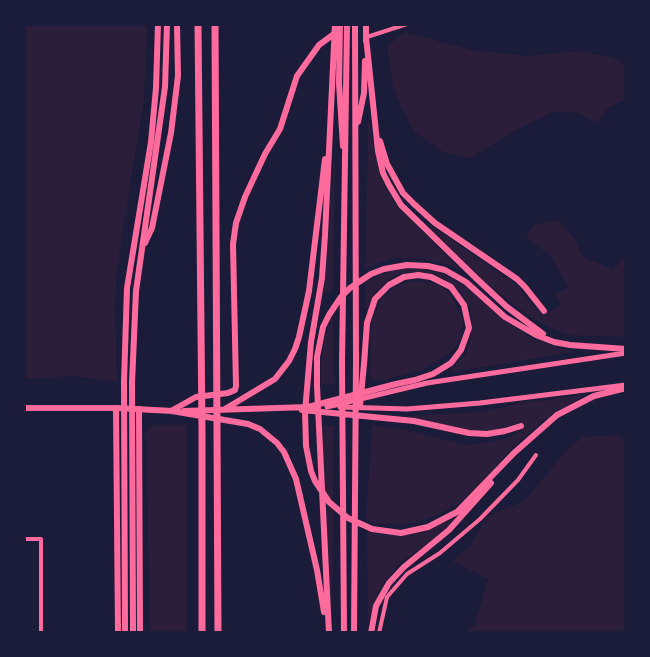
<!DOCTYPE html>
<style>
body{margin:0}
#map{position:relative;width:650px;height:657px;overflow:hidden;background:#1b1b3a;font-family:"Public Sans",sans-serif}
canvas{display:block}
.frame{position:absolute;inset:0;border:26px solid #1b1b3a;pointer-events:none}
</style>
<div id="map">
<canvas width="650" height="657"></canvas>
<div class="frame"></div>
</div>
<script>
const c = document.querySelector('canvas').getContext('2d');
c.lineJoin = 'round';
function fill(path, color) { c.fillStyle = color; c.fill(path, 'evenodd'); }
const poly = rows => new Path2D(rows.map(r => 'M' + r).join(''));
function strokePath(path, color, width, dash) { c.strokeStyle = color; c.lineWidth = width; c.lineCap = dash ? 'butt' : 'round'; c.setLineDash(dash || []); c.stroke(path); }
fill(poly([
 [24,24,147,24,144,100,117,268,115,305,117,382,74,376,24,379],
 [404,32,472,50,526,56,581,51,613,58,626,66,626,103,624,100,609,107,597,122,574,112,553,112,516,130,471,158,443,152,415,132,400,106,393,85,387,47],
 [368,115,380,176,388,192,398,207,462,271,442,263,419,258,392,258,366,268],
 [335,154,333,289,324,294,327,248],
 [423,220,515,284,542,315,561,306,555,294,568,288,552,257,526,237,534,225,557,220,575,238,582,256,613,270,626,255,626,337,568,335,550,328,528,316,478,276],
 [408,268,426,269,444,274,464,285,509,323,533,339,572,352,448,373,465,355,472,335,471,311,461,291,442,277,429,273,416,272,401,274,389,280,380,288,372,297,366,312,365,282,384,273],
 [407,282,430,282,441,287,451,295,463,319,461,339,450,353,424,369,385,380,370,379,371,324,381,299,394,287],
 [333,313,334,384,321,384,321,362,324,343],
 [585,395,544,420,511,450,483,483,461,502,440,514,418,522,401,525,376,523,366,520,372,425,400,429,468,445,502,440,521,431,519,424,486,432,459,428,403,416,480,412,521,403],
 [151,425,187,425,187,633,150,633,146,432],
 [323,426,334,426,332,629,328,551],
 [616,435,626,440,626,633,463,633,474,626,488,579,452,561,472,544,486,517,524,501,566,451,582,437],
 [460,515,445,531,401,562,380,588,368,622,367,531,382,535,406,535,426,531]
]), '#2a1e3b');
strokePath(poly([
 [367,37,407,24],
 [24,539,41,539,41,633],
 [379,633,387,597,407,574,440,553,480,519,518,480,536,455]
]), '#ff6b9d', 4);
strokePath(poly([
 [327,407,427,383,626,353],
 [340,407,407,409,480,403,626,385]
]), '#ff6b9d', 5);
strokePath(poly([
 [335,24,325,235,322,278,311,342,305,412,306,446,311,471,315,481,329,502,348,518,372,529,401,533,428,527,457,512,514,453,557,415,594,396,626,388],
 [340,24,339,83,343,146],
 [366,37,378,151,383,173,389,185,401,205,477,279,507,307,543,334],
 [366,41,366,24],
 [358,122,364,93,365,61],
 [380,141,387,164,403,193,414,204,435,223,517,279,525,287,544,311],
 [308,407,396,384,415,380,433,374,451,363,461,350,469,328,464,305,451,287,431,277,418,275,404,277,389,285,375,299,367,323,364,364,360,406],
 [24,408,116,408,173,411],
 [225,409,275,379,289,361,295,349,299,337,309,291,325,159],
 [302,410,414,421,469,433,487,434,505,431,521,426],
 [171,411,196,397,228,393,235,390,236,386,233,244,236,223,245,197,265,154,280,129,297,76,319,45,334,34],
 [172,411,248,424,260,429,277,443,284,452,296,479,317,570,324,612],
 [184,411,308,407],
 [329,633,317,386,317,357,323,327,329,315,341,297,350,288,371,274,384,269,407,265,428,266,445,270,466,282,505,317,536,335,554,342,570,345,626,349],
 [344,633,342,363,347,24],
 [354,633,356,361,355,24],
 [371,633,376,606,389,583,404,567,449,530,491,483]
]), '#ff6b9d', 6);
strokePath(poly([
 [145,243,152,228,171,133,178,76,177,24],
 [116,408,118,633],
 [139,409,140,633],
 [125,633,124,382,127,288,151,142,156,88,158,24],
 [133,633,132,383,136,291,165,87,167,24]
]), '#ff6b9d', 6);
strokePath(poly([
 [198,24,202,431,202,633],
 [215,24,218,633]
]), '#ff6b9d', 7);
</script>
